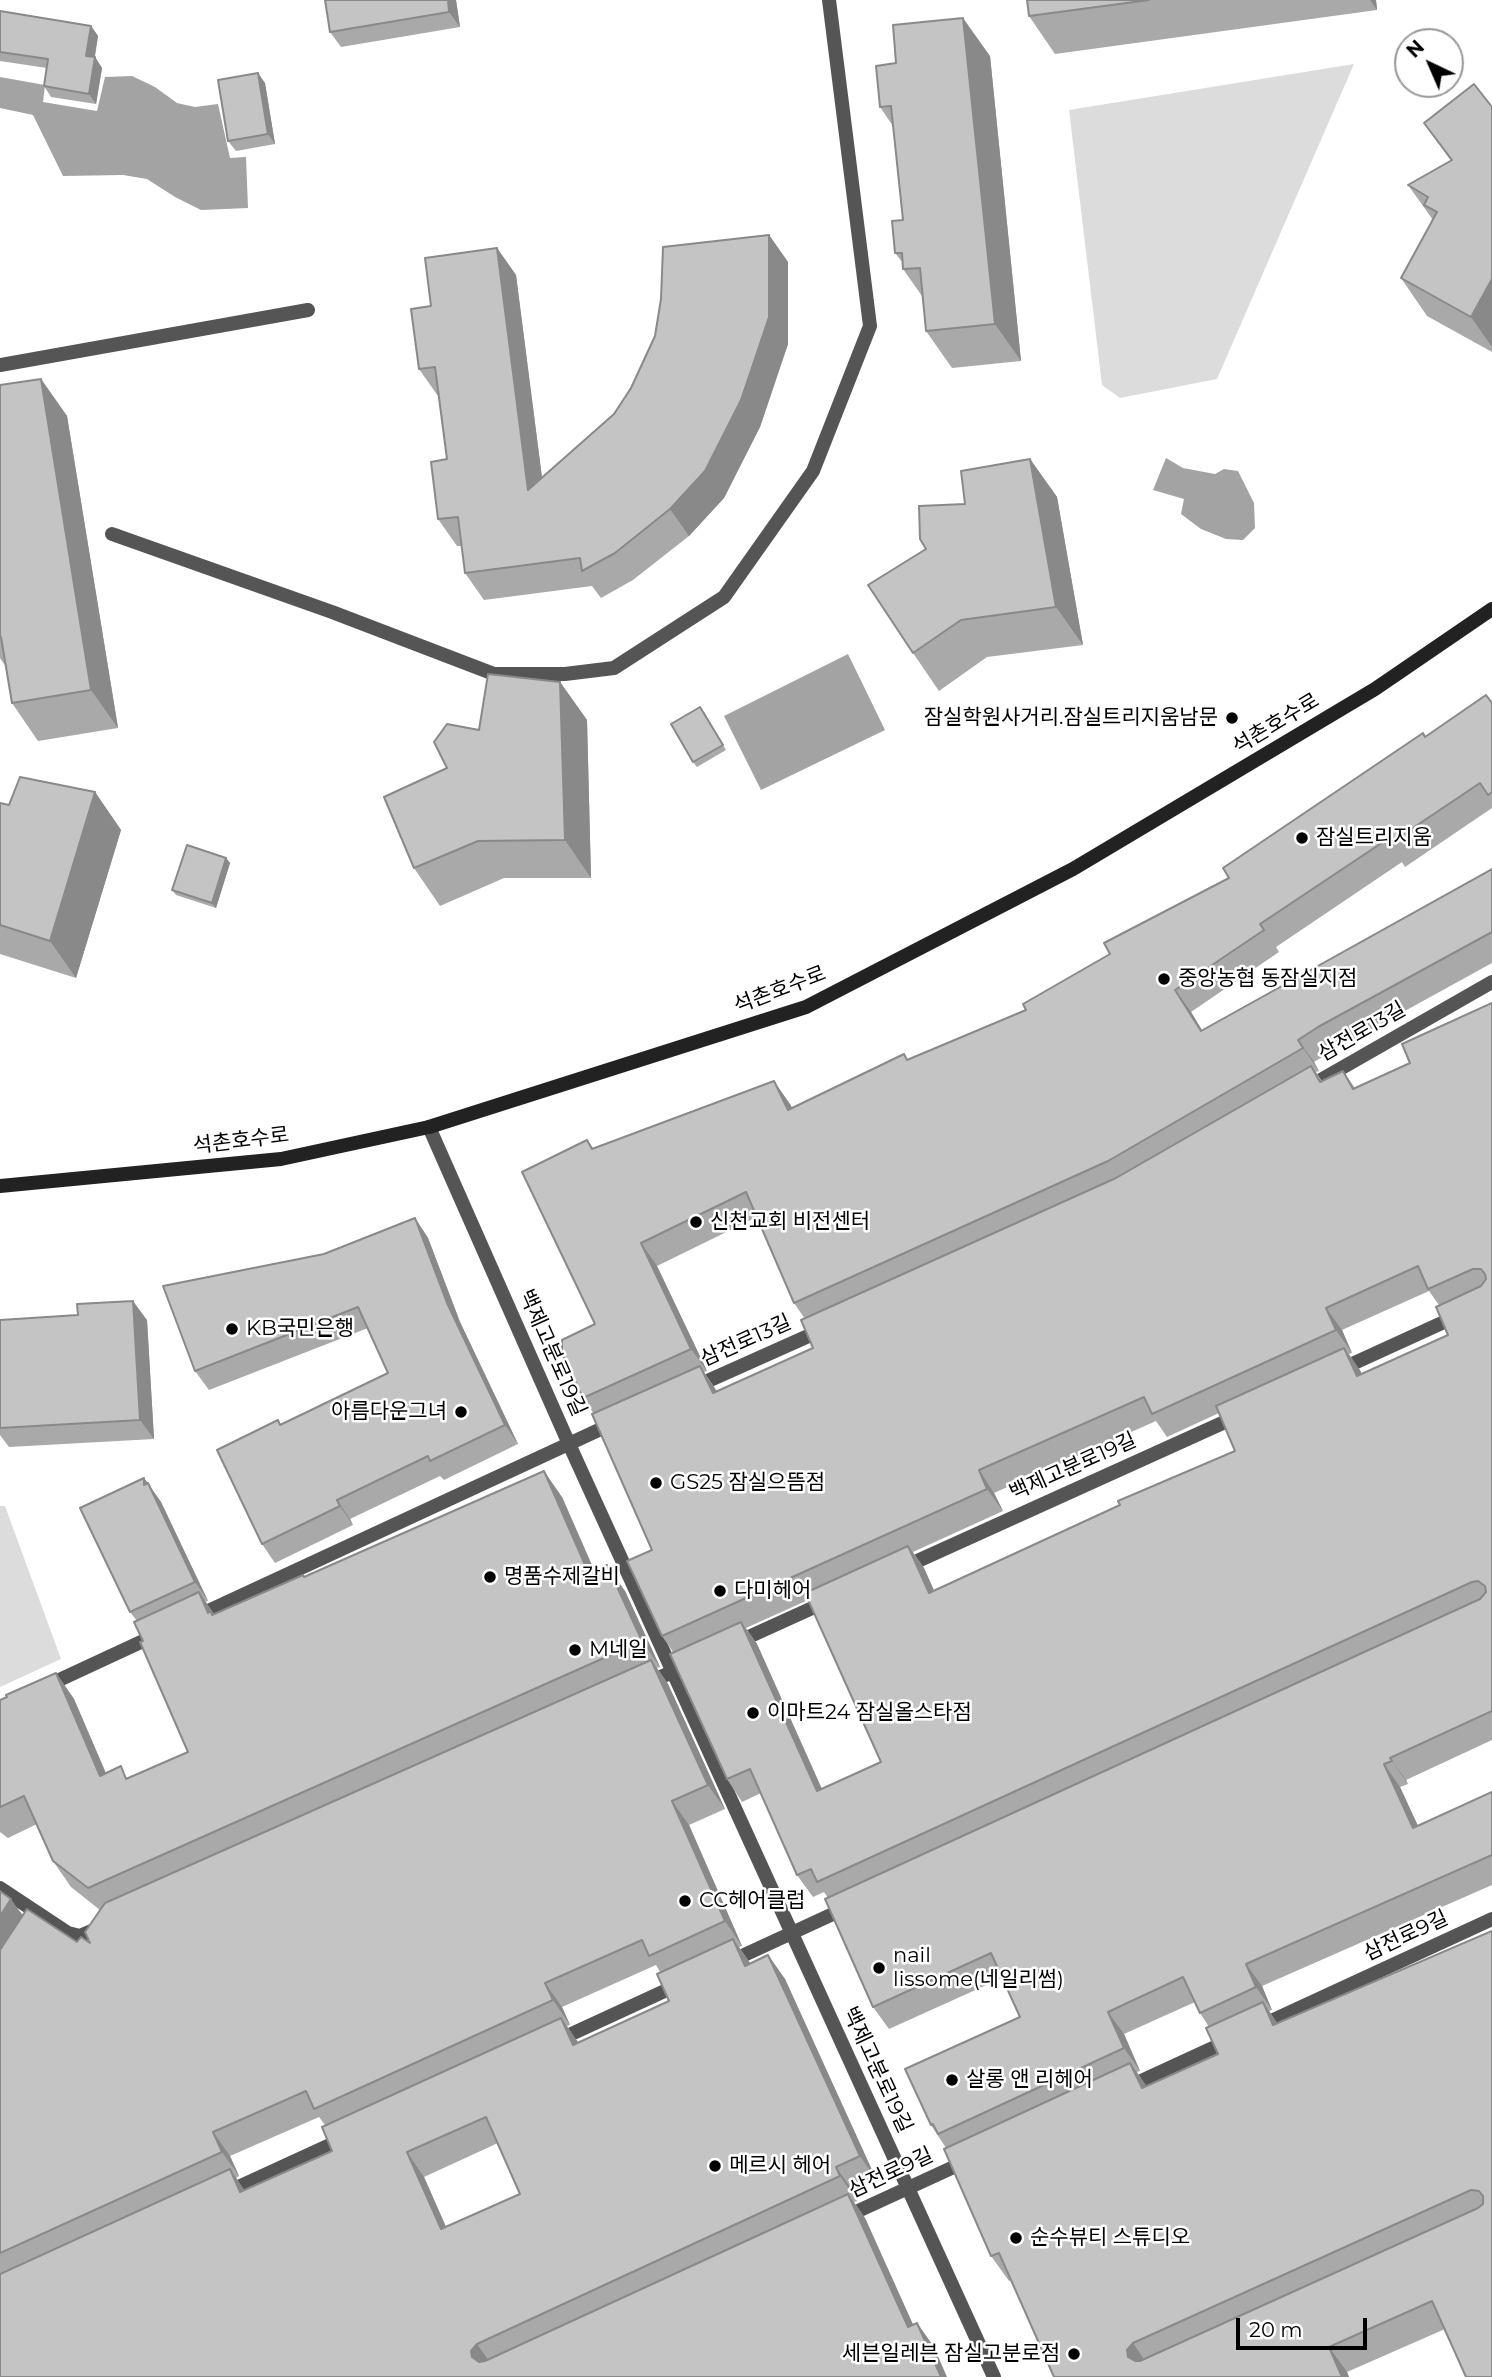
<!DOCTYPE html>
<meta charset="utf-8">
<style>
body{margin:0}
#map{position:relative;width:1492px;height:2377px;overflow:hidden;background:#fff;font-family:Montserrat,sans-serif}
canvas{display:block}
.north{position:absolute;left:1394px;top:28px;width:70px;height:70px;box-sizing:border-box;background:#fff;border:2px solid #999;border-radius:50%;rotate:316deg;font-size:19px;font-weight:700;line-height:28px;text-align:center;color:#000}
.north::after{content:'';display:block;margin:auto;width:24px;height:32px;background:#000;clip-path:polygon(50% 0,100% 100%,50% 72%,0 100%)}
.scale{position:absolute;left:1236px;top:2318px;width:131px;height:32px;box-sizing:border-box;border:4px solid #000;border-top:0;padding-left:9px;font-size:21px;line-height:24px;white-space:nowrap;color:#000;-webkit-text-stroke:5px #fff;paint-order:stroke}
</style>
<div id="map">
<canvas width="1492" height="2377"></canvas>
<div class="north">N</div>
<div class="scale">20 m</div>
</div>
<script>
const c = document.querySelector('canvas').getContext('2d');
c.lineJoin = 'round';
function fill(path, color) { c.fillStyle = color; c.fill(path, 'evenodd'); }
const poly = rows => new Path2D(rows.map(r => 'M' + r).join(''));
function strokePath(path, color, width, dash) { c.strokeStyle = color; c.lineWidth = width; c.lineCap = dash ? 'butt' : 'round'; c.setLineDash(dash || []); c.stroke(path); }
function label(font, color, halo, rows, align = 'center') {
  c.font = font + ' Montserrat,"Noto Sans KR",sans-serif'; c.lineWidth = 5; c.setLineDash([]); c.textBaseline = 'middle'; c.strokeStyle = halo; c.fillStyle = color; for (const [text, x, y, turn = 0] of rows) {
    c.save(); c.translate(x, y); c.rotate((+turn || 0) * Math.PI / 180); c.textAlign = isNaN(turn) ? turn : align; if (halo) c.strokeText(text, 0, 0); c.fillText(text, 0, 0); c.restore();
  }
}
fill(poly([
 [1354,64,1217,379,1120,398,1102,385,1069,110],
 [0,1506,5,1506,61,1659,0,1687]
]), '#dcdcdc');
fill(poly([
 [132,76,155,87,177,103,195,107,218,104,230,158,246,157,248,208,201,210,175,197,147,179,123,175,63,176,33,115,0,108,0,77,45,85,43,102,97,111,105,77],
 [1166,458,1183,468,1215,474,1224,469,1238,471,1254,503,1255,528,1243,540,1226,539,1201,529,1181,514,1184,499,1153,490],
 [848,654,885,730,761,790,724,716]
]), '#a3a3a3');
strokePath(poly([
 [0,365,308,310],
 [112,534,332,612,494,674,565,674,614,668,724,597,813,471,870,326,829,0]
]), '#555', 14);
strokePath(poly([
 [1305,1089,1492,982],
 [429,1127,569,1444,994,2377],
 [1339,1370,1492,1300],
 [692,1388,824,1329],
 [902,1568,1238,1416],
 [193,1618,616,1422],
 [733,1644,830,1600],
 [647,1683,693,1663],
 [44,1687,156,1635],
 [0,1888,68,1933,80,1936,101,1927],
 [729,1962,848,1907],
 [1258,2027,1492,1919],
 [554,2042,682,1983],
 [1128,2087,1230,2040],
 [223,2194,345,2138],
 [845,2217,969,2160]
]), '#555', 14);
strokePath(poly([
 [0,1186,281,1159,429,1127,806,1007,1073,869,1375,689,1492,609]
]), '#222', 14);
fill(poly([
 [325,0,456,0,460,27,341,47,330,32],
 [1027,0,1376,0,1377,10,1055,54,1029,16],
 [0,11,91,26,98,36,95,57,102,68,96,104,51,97,44,86,47,68,0,61],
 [990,56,1021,361,952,368,926,331,922,296,903,269,903,263,895,253,903,220,893,126,880,107],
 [265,83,275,144,236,151,228,141],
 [1492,107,1492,352,1427,316,1401,278,1433,220,1408,185,1451,161,1424,123],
 [769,235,788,262,788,344,760,427,724,498,689,536,633,580,601,598,592,586,484,600,465,573,462,546,457,546,438,519,447,459,439,396,438,396,419,369,431,306,497,248,516,275,542,477,614,414],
 [41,379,67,416,118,728,38,741,12,703,6,667,0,658,0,385],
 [1030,459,1057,497,1083,645,987,657,939,691,913,653,926,549,965,504],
 [560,682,587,720,591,878,504,878,440,906,414,868,447,768,479,730],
 [1492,703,1492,808,1405,867,1402,862,1276,947,1279,952,1191,1012,1202,1030,1492,869,1492,963,1334,1050,1314,1062,1319,1071,1316,1072,1322,1081,1343,1071,1355,1088,1410,1063,1492,1003,1492,1740,1406,1780,1408,1784,1400,1787,1418,1826,1492,1792,1492,1885,1262,1986,1272,2010,1269,2011,1277,2023,1492,1931,1492,2377,1445,2329,1347,2372,1349,2377,1054,2377,1011,2280,1009,2281,991,2256,946,2148,931,2125,1020,2017,1002,1978,889,2029,873,2007,828,1898,824,1892,813,1897,797,1875,761,1793,742,1802,727,1779,673,1652,662,1636,652,1550,594,1414,583,1398,595,1324,587,1140,593,1148,790,1104,792,1108,1026,1010,1229,878,1425,737],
 [757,1217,794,1303,805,1319,813,1348,717,1391,704,1372,707,1371,657,1266],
 [1429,1291,1439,1305,1448,1335,1362,1374,1349,1354,1352,1353,1342,1330],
 [1219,1413,1235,1451,934,1591,924,1568,913,1552,1003,1511,994,1493,1156,1421,1167,1437],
 [808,1600,881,1762,822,1789,757,1644,746,1628],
 [1195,2002,1200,2013,1209,2027,1218,2054,1146,2086,1137,2072,1140,2071,1124,2034],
 [704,712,726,750,697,767,693,762],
 [95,792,121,830,76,978,0,954,0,803,9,805],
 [226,858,230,863,216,908,176,895,172,890],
 [415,1218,428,1238,460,1322,518,1444,444,1480,440,1476,350,1519,353,1525,275,1563,262,1544,281,1425,388,1373,368,1328,209,1390,195,1371,324,1254],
 [0,1320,147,1320,154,1439,9,1447,0,1435],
 [144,1478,161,1502,208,1601,205,1602,214,1614,304,1577,562,1497,594,1571,625,1591,660,1667,657,1668,668,1684,725,1809,689,1825,742,1946,739,1947,750,1963,768,1955,785,1979,877,2181,853,2191,857,2201,854,2202,865,2218,913,2325,917,2323,934,2347,0,2377,0,1891,23,1915,77,1942,90,1943,100,1910,71,1887,53,1861,37,1824,8,1838,0,1832,0,1700,56,1673,74,1699,106,1773,129,1778,188,1752,143,1641,137,1621,130,1612],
 [656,1965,660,1972,669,2001,578,2043,567,2026,570,2025,562,2007],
 [319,2117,325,2125,332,2151,244,2190,236,2178,239,2176,230,2156],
 [498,2143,520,2194,446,2227,424,2177]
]), '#a9a9a9');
fill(poly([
 [448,0,456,0,460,27,449,12],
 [1370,0,1376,0,1377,10],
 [963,18,990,56,1021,361,995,324],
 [91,26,98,36,93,66,86,56],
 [95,57,102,68,96,104,89,94],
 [258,73,265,83,275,144,268,134],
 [769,235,788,262,788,344,760,427,724,498,689,536,670,509],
 [497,248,516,275,547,517,528,490],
 [1492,279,1492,347,1471,317],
 [41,379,67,416,118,728,91,690],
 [1030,459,1057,497,1083,645,1056,607],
 [560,682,587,720,591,878,565,840],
 [95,792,121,830,76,978,50,941],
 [226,858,230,863,216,908,212,903],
 [1175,990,1191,1012,1216,1054,1201,1031],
 [1298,1040,1314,1062,1319,1071,1303,1048],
 [774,1081,790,1104,804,1132,788,1110],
 [415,1218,428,1238,460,1322,518,1444,505,1425,447,1303],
 [641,1243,657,1266,707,1371,691,1349],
 [133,1301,147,1320,154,1439,140,1420],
 [1326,1308,1342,1330,1352,1353,1336,1330],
 [1344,1348,1360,1370,1373,1399,1357,1376],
 [700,1366,715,1389,728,1415,713,1393],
 [979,1470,994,1493,1003,1511,987,1489],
 [544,1471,562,1497,607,1599,589,1574],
 [144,1478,161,1502,208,1601,195,1582,144,1485],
 [337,1500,350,1519,353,1525,340,1506],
 [908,1546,924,1568,945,1615,929,1593],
 [607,1565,625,1591,660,1667,642,1641],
 [199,1592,217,1618,208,1613],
 [741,1622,757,1644,833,1814,817,1791],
 [651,1660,668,1684,725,1809,708,1785],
 [56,1673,74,1699,118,1802,100,1776],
 [1390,1758,1406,1780,1408,1784,1392,1761],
 [1384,1764,1400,1787,1429,1850,1413,1828],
 [672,1801,689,1825,742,1946,725,1921],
 [11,1899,28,1923,0,1966,0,1916],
 [733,1939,750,1963,745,1966],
 [768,1955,785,1979,877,2181,860,2156],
 [1246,1964,1262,1986,1272,2010,1256,1987],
 [545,1983,562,2007,570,2025,553,2000],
 [1263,2002,1280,2027,1273,2025],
 [1108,2012,1124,2034,1140,2071,1124,2048],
 [561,2018,578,2042,590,2070,573,2045],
 [1130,2063,1148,2088,1142,2088],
 [213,2132,230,2156,239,2176,222,2152],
 [407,2152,424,2177,458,2254,441,2229],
 [836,2167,853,2191,857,2201,840,2176],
 [230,2169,247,2194,240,2192],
 [848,2194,865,2218,925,2351,908,2327],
 [917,2323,934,2347,947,2377,941,2377],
 [1133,2343,1150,2368,1145,2375,1128,2357,1127,2350],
 [477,2344,494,2368,489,2375,472,2357,471,2351],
 [1329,2347,1347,2372,1349,2377,1342,2377]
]), '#898989');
const building = poly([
 [325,0,448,0,449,12,330,32,325,0],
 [1027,0,1149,0,1029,16,1027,0],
 [0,11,91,26,86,56,95,57,89,94,44,86,48,59,0,52,0,11],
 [963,18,995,324,926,331,920,268,903,269,902,253,895,253,892,221,903,220,891,106,880,107,876,66,896,63,893,25,963,18],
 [258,73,268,134,228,141,218,80,258,73],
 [1474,84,1492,107,1492,279,1471,317,1401,278,1437,212,1424,205,1428,197,1408,185,1452,160,1424,123,1474,84],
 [769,235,769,317,741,400,705,471,670,509,615,553,582,571,580,558,465,573,458,517,438,519,431,462,447,459,435,367,419,369,411,309,431,306,425,258,497,248,528,490,614,414,631,388,655,336,661,299,663,247,769,235],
 [41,379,91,690,12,703,1,637,0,637,0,385,41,379],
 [1030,459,1056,607,961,620,913,653,868,585,926,549,920,539,919,506,965,504,961,471,1030,459],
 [488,674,560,682,565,840,478,841,414,868,384,797,447,768,434,742,447,724,479,730,488,674],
 [1486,695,1492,703,1492,792,1488,795,1480,783,1389,844,1386,840,1260,924,1264,930,1175,990,1201,1031,1492,869,1492,932,1318,1027,1298,1040,1303,1048,1108,1161,794,1303,746,1192,641,1243,691,1349,583,1398,562,1354,562,1340,595,1324,522,1172,587,1140,592,1149,774,1081,788,1110,904,1054,907,1060,1026,1010,1023,1004,1110,954,1104,943,1229,878,1223,868,1423,733,1425,737,1486,695],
 [700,707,723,745,693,762,671,724,700,707],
 [20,777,95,792,50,941,0,925,0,803,9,805,20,777],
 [187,845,226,858,212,903,172,890,187,845],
 [1492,1003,1492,1711,1390,1758,1392,1761,1384,1764,1413,1828,1492,1792,1492,1855,1246,1964,1256,1987,1200,2013,1183,1977,1108,2012,1124,2048,938,2134,933,2124,931,2125,905,2069,1020,2017,991,1953,873,2007,825,1899,1480,1599,1486,1592,1485,1586,1478,1581,1472,1582,817,1882,811,1869,797,1875,750,1769,727,1779,670,1654,741,1622,817,1791,881,1762,805,1593,908,1546,929,1593,1120,1505,1118,1501,1235,1451,1216,1406,1344,1348,1357,1376,1448,1335,1436,1307,1481,1286,1486,1279,1485,1274,1481,1269,1473,1269,1428,1289,1418,1266,1326,1308,1336,1330,1152,1414,1144,1397,979,1470,987,1489,662,1636,627,1561,652,1550,592,1414,700,1366,713,1393,813,1348,801,1320,1116,1178,1311,1066,1320,1082,1343,1071,1353,1089,1410,1063,1402,1044,1492,1003],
 [415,1218,447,1303,505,1425,430,1461,428,1456,337,1500,340,1506,262,1544,217,1450,278,1420,280,1425,388,1373,358,1307,195,1371,163,1286,324,1254,415,1218],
 [133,1301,140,1420,0,1428,0,1320,78,1315,77,1304,133,1301],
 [544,1471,589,1574,607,1565,642,1641,88,1888,53,1861,24,1796,0,1807,0,1700,7,1697,6,1695,56,1673,100,1776,121,1766,126,1779,188,1752,140,1642,143,1641,134,1622,199,1592,208,1613,211,1611,212,1615,303,1575,304,1577,544,1471],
 [144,1478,144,1485,148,1483,195,1582,130,1612,80,1508,144,1478],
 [651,1660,708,1785,672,1801,725,1921,649,1956,642,1940,545,1983,553,2000,314,2109,306,2091,213,2132,222,2152,0,2253,0,1950,27,1909,77,1942,81,1937,90,1943,85,1932,105,1903,651,1660],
 [0,1891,11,1899,0,1916,0,1891],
 [1492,1931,1492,2377,1466,2377,1432,2301,1329,2347,1342,2377,1054,2377,999,2253,991,2256,944,2149,1130,2063,1142,2088,1218,2054,1206,2028,1263,2002,1273,2025,1492,1931],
 [1471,2190,1479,2191,1483,2196,1483,2204,1478,2208,1140,2361,1135,2361,1128,2357,1127,2350,1133,2343,1471,2190],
 [733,1939,745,1966,768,1955,860,2156,836,2167,840,2176,477,2344,471,2351,472,2357,479,2362,485,2361,848,2194,908,2327,917,2323,941,2377,0,2377,0,2274,230,2169,240,2192,332,2151,322,2127,561,2018,573,2045,669,2001,657,1974,733,1939],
 [486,2117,520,2194,441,2229,407,2152,486,2117]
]);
fill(building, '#c4c4c4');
strokePath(building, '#898989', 2);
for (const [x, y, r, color] of [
 [1232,718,7,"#000"],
 [1302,838,7,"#000"],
 [1164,979,7,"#000"],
 [696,1222,7,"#000"],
 [232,1329,7,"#000"],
 [461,1412,7,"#000"],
 [656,1483,7,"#000"],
 [490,1577,7,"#000"],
 [720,1591,7,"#000"],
 [575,1650,7,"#000"],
 [753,1713,7,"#000"],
 [685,1901,7,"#000"],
 [879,1968,7,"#000"],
 [952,2080,7,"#000"],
 [715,2166,7,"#000"],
 [1016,2238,7,"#000"],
 [1074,2354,7,"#000"]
]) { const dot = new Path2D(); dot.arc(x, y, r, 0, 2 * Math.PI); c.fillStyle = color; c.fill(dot); strokePath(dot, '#fff', 2.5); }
label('21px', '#000', '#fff', [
 ["잠실학원사거리.잠실트리지움남문",1218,718,"right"],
 ["잠실트리지움",1316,838],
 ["중앙농협 동잠실지점",1178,979],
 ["신천교회 비전센터",710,1222],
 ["KB국민은행",246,1329],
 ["아름다운그녀",447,1412,"right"],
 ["GS25 잠실으뜸점",670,1483],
 ["명품수제갈비",504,1577],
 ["다미헤어",734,1591],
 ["M네일",589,1650],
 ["이마트24 잠실올스타점",767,1713],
 ["CC헤어클럽",699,1901],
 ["nail",893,1956],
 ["lissome(네일리썸)",893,1980],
 ["살롱 앤 리헤어",966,2080],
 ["메르시 헤어",729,2166],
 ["순수뷰티 스튜디오",1030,2238],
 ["세븐일레븐 잠실고분로점",1060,2354,"right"]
], 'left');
label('21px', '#000', '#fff', [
 ["석촌호수로",1276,724,-31],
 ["석촌호수로",780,990,-21],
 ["삼전로13길",1362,1032,-30],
 ["석촌호수로",241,1141,-7],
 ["삼전로13길",746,1341,-24],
 ["백제고분로19길",552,1353,66],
 ["백제고분로19길",1073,1467,-24],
 ["삼전로9길",1406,1936,-25],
 ["백제고분로19길",877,2070,65],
 ["삼전로9길",891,2173,-25]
]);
</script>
